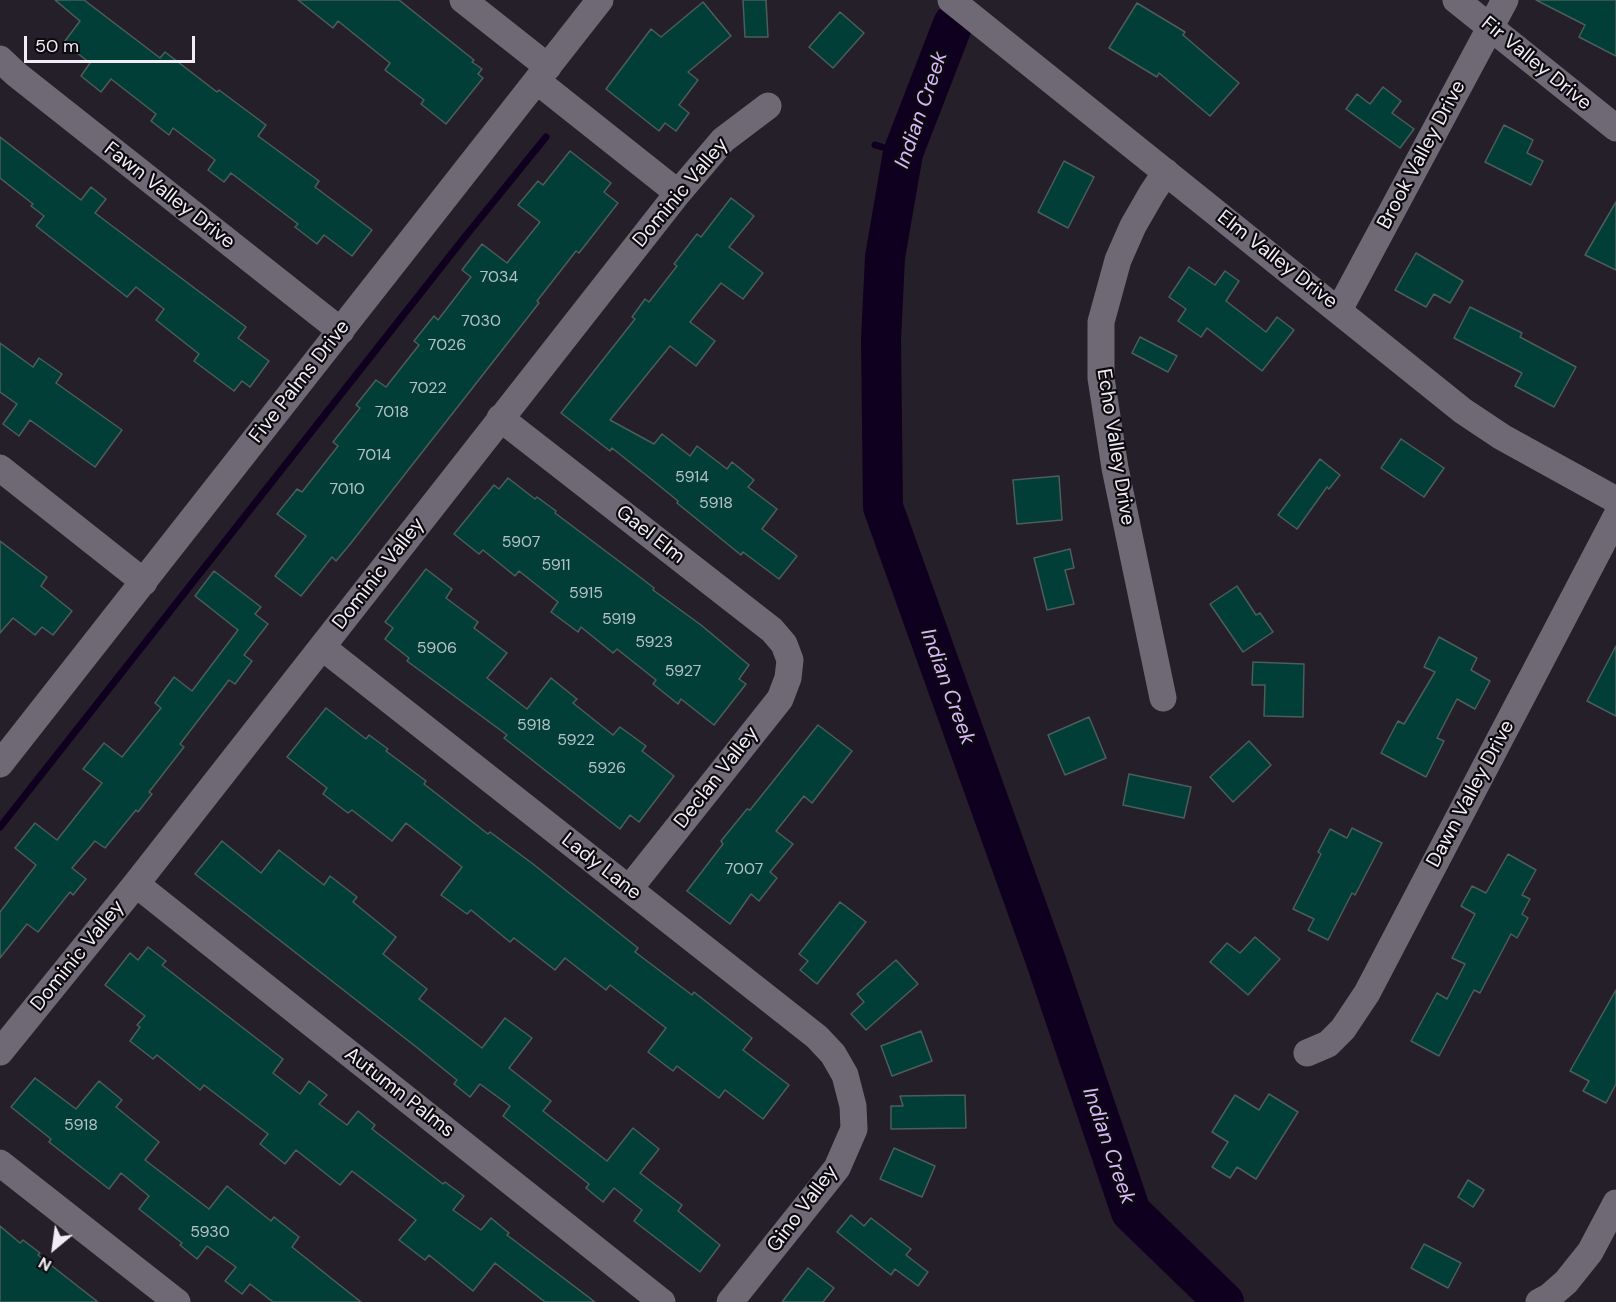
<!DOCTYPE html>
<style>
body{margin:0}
#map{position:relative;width:1616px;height:1302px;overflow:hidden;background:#241f29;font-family:"DM Sans",sans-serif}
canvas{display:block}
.north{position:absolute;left:24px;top:1218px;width:60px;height:60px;-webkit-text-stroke:4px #0c0a0e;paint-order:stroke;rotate:209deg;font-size:16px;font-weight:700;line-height:24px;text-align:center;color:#f0edf4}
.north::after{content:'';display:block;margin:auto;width:21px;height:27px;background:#f0edf4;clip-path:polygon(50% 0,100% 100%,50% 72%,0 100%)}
.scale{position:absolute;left:24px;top:36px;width:171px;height:27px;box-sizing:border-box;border:3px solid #f0edf4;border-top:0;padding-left:8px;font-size:18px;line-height:21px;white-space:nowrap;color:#f0edf4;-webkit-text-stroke:4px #0c0a0e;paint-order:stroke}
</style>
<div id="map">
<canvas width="1616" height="1302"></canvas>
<div class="north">N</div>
<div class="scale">50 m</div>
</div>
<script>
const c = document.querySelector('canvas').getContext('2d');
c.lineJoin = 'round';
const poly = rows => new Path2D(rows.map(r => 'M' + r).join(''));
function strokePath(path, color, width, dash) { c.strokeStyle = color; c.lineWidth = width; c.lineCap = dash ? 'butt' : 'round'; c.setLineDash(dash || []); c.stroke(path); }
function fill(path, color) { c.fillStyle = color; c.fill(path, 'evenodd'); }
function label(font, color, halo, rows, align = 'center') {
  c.font = font + ' "DM Sans",sans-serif'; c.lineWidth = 4.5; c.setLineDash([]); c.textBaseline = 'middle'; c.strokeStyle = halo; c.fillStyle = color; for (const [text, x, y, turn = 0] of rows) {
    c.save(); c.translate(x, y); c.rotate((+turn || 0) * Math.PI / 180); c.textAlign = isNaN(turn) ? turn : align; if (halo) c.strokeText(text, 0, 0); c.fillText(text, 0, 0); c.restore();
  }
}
strokePath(poly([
 [875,145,903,153],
 [0,827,464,238,546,137]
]), '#10001f', 7);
strokePath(poly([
 [953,24,903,153,885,257,881,340,883,507,1046,961,1131,1212,1224,1302]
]), '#10001f', 40);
const building = poly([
 [55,0,84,0,160,58,165,52,217,92,219,90,266,125,258,136,319,181,315,187,372,230,352,256,324,235,317,244,295,227,298,224,231,173,224,182,208,170,215,160,173,128,169,135,151,121,156,114,111,79,101,92,81,76,90,63,72,49,73,47,65,41,80,21,55,0],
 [298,0,399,0,474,60,472,62,482,69,478,74,483,78,446,124,421,104,424,100,385,70,390,63,338,21,333,28,298,0],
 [743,0,766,0,768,37,745,37,743,0],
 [1536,0,1616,0,1616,56,1579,37,1585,25,1536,0],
 [703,2,731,36,688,72,698,80,679,105,689,113,676,131,665,123,659,131,606,89,651,29,661,37,703,2],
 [1137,3,1185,32,1183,35,1239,83,1210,116,1159,73,1157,77,1109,48,1137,3],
 [840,12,864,33,833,68,809,47,840,12],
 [1383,87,1401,101,1392,113,1414,129,1400,148,1346,109,1357,94,1370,104,1383,87],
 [1504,125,1533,140,1527,153,1543,161,1531,185,1485,162,1504,125],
 [0,137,81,200,91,187,106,199,95,213,246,327,238,338,269,361,250,387,242,381,234,391,194,361,199,354,156,320,164,309,136,287,127,297,36,226,44,216,31,206,33,204,0,178,0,137],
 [570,151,611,183,604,192,618,203,579,253,576,251,537,301,539,303,351,543,336,561,332,557,301,596,275,576,306,536,277,514,297,489,302,492,338,446,333,442,360,408,356,405,376,380,386,387,419,345,414,341,434,316,438,320,471,277,462,270,482,244,507,263,540,222,518,205,538,181,543,185,570,151],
 [1064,161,1094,177,1068,228,1038,212,1064,161],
 [731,198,754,216,729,247,763,273,743,299,721,283,690,322,715,341,696,366,670,346,610,420,654,444,662,434,690,456,697,446,727,469,732,462,754,480,748,487,777,509,762,529,797,556,779,579,743,552,741,555,677,503,678,501,651,479,612,448,610,451,561,413,635,319,632,317,645,299,649,302,677,266,674,264,697,234,701,237,731,198],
 [1616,202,1616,270,1585,255,1616,202],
 [1416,253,1463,281,1450,303,1434,294,1426,307,1395,290,1416,253],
 [1189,267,1215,285,1225,271,1239,281,1226,301,1266,332,1277,317,1294,330,1262,371,1207,328,1201,337,1178,321,1186,309,1169,297,1189,267],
 [1470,307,1522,333,1520,337,1576,367,1554,407,1515,386,1522,373,1454,338,1470,307],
 [1140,337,1177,356,1168,372,1132,353,1140,337],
 [0,343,33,367,39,358,62,374,56,383,122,430,95,467,30,420,19,436,3,424,17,404,0,392,0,343],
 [1401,439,1444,468,1424,497,1381,468,1401,439],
 [1320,459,1340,475,1329,489,1327,487,1297,529,1278,515,1320,459],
 [1059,476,1062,520,1017,524,1013,480,1059,476],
 [508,478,535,499,537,497,556,511,555,513,636,574,654,588,653,590,701,625,749,665,739,679,746,684,714,725,681,699,678,704,653,684,656,680,617,649,613,653,581,627,578,632,551,612,558,602,519,571,515,576,483,550,479,554,454,534,494,485,499,489,508,478],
 [0,541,47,577,41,586,72,611,53,635,42,627,35,635,13,618,0,633,0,541],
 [1070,549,1074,568,1065,570,1074,604,1047,610,1034,558,1070,549],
 [426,569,452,589,446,598,478,622,474,628,507,653,487,678,527,709,551,678,577,699,573,703,613,735,620,727,646,746,642,751,674,776,639,822,630,815,620,829,504,738,507,735,407,661,409,658,385,639,393,628,385,622,426,569],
 [214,571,261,607,255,614,268,624,244,655,252,661,235,684,229,680,180,744,184,747,149,792,152,794,138,812,136,810,105,848,95,841,72,868,86,879,73,895,70,892,38,932,27,924,0,958,0,912,36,865,15,848,35,823,57,840,102,783,83,769,104,743,122,757,161,708,155,703,174,677,192,691,238,630,195,596,214,571],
 [1237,586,1256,615,1260,613,1273,632,1243,652,1210,604,1237,586],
 [1439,637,1477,658,1471,670,1490,681,1475,709,1457,699,1437,738,1444,741,1426,777,1381,753,1398,721,1404,724,1435,672,1424,667,1439,637],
 [1616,646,1616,716,1587,701,1616,646],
 [1253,662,1304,664,1303,717,1264,716,1265,685,1252,685,1253,662],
 [326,708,366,739,369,735,388,749,386,751,426,781,424,784,488,834,490,832,533,864,638,948,635,952,692,995,694,992,752,1038,743,1050,789,1085,763,1119,725,1090,719,1098,677,1066,673,1071,648,1052,666,1028,610,985,606,990,565,958,555,970,514,938,510,942,471,910,467,914,441,895,462,867,406,823,392,841,352,810,348,813,323,794,327,788,287,757,326,708],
 [1089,717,1106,758,1065,775,1048,735,1089,717],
 [818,725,852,751,812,803,804,796,776,831,793,844,770,872,777,878,759,901,751,894,730,924,687,891,723,844,721,841,747,809,750,810,818,725],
 [1249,741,1271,765,1233,802,1210,777,1249,741],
 [1129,774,1191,787,1184,818,1123,805,1129,774],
 [1352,828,1382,843,1355,895,1352,893,1328,940,1308,930,1314,919,1293,909,1321,854,1318,852,1330,829,1347,838,1352,828],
 [222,841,261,873,279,850,324,885,330,876,357,897,353,902,396,937,383,954,427,989,419,999,482,1048,505,1018,532,1038,509,1068,551,1101,543,1111,607,1161,633,1128,659,1149,640,1173,682,1205,678,1211,720,1245,700,1272,634,1221,642,1210,614,1188,603,1202,586,1188,589,1184,503,1116,510,1106,480,1084,470,1097,454,1084,457,1080,415,1046,195,874,222,841],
 [1508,854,1536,870,1522,895,1530,899,1522,914,1528,918,1517,938,1511,934,1480,993,1474,990,1439,1056,1411,1041,1437,993,1447,999,1465,964,1452,958,1475,914,1461,906,1472,886,1486,893,1508,854],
 [840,902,866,922,817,984,800,970,808,961,799,954,840,902],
 [1255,937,1280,959,1248,995,1210,962,1227,943,1240,953,1255,937],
 [148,947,166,961,162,965,283,1059,273,1073,300,1094,309,1081,327,1095,319,1104,347,1125,358,1111,375,1125,372,1129,443,1184,445,1182,464,1196,453,1210,481,1230,491,1218,509,1233,507,1235,595,1302,545,1302,495,1263,473,1291,429,1255,425,1260,399,1240,416,1220,352,1171,340,1185,296,1150,285,1164,260,1144,268,1134,204,1085,200,1090,157,1055,153,1059,130,1041,140,1027,137,1025,145,1016,105,985,130,953,138,960,148,947],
 [896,960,918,984,866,1030,851,1014,864,1002,857,994,896,960],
 [1616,990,1616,1084,1606,1103,1583,1091,1589,1081,1570,1071,1616,990],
 [921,1031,932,1061,892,1076,881,1046,921,1031],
 [35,1078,76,1109,99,1081,122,1100,116,1107,159,1142,145,1160,209,1209,227,1186,271,1221,274,1217,299,1237,292,1247,361,1302,273,1302,250,1284,242,1294,225,1281,236,1267,207,1246,197,1259,180,1245,182,1243,139,1209,149,1196,121,1173,109,1189,49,1142,51,1139,11,1107,35,1078],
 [1269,1094,1298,1112,1256,1179,1237,1167,1230,1178,1212,1167,1228,1142,1212,1132,1235,1095,1259,1110,1269,1094],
 [965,1095,966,1128,891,1129,891,1106,903,1106,900,1096,965,1095],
 [894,1148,935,1166,922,1197,880,1179,894,1148],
 [1468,1180,1484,1190,1473,1207,1458,1197,1468,1180],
 [851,1215,864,1226,871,1218,911,1249,906,1255,928,1272,918,1286,895,1269,891,1275,837,1232,851,1215],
 [0,1226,20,1243,23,1240,40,1253,38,1255,98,1302,0,1302,0,1226],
 [1424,1244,1461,1263,1448,1288,1411,1268,1424,1244],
 [808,1268,834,1288,823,1302,782,1302,808,1268]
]);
fill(building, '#023e38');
strokePath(building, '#4c5d5a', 1.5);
strokePath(poly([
 [463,0,548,67],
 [951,0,1463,411,1502,437,1616,500],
 [1456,0,1616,128],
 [0,59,16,74,341,331],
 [537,81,678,193],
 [1339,310,1505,0],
 [500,418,772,630,784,644,790,660,788,678,780,699,629,889],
 [0,468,144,582],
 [322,647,817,1037,833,1054,845,1075,853,1106,854,1129,837,1168,730,1302],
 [1163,698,1115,468,1101,378,1101,322,1118,260,1133,226,1152,193,1166,172],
 [0,764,600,0],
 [136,884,662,1302],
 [0,1052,136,884,678,193,723,140,768,106],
 [1307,1053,1328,1044,1343,1029,1367,993,1616,517],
 [0,1163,177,1302],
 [1539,1302,1550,1296,1566,1282,1590,1252,1616,1203]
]), '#6f6975', 27);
label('16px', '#b4c1c5', null, [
 ["7034",499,278],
 ["7030",481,322],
 ["7026",447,346],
 ["7022",428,389],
 ["7018",392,413],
 ["7014",374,456],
 ["5914",692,478],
 ["7010",347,490],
 ["5918",716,504],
 ["5907",521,543],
 ["5911",556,566],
 ["5915",586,594],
 ["5919",619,620],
 ["5923",654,643],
 ["5906",437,649],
 ["5927",683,672],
 ["5918",534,726],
 ["5922",576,741],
 ["5926",607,769],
 ["7007",744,870],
 ["5918",81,1126],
 ["5930",210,1233]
]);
label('20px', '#f0edf4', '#0c0a0e', [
 ["Fir Valley Drive",1536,64,39],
 ["Brook Valley Drive",1422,155,-62],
 ["Dominic Valley",681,193,-50],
 ["Fawn Valley Drive",169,196,38],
 ["Elm Valley Drive",1277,260,38],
 ["Five Palms Drive",300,382,-52],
 ["Echo Valley Drive",1115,447,81],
 ["Gael Elm",650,535,38],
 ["Dominic Valley",379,574,-52],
 ["Declan Valley",717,778,-52],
 ["Dawn Valley Drive",1471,794,-62],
 ["Lady Lane",601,867,38],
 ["Dominic Valley",78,956,-51],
 ["Autumn Palms",399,1093,38],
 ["Gino Valley",803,1209,-53]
]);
label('italic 21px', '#dab7fb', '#0c0a0e', [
 ["Indian Creek",922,110,-71],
 ["Indian Creek",947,687,70],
 ["Indian Creek",1108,1146,71]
]);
</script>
